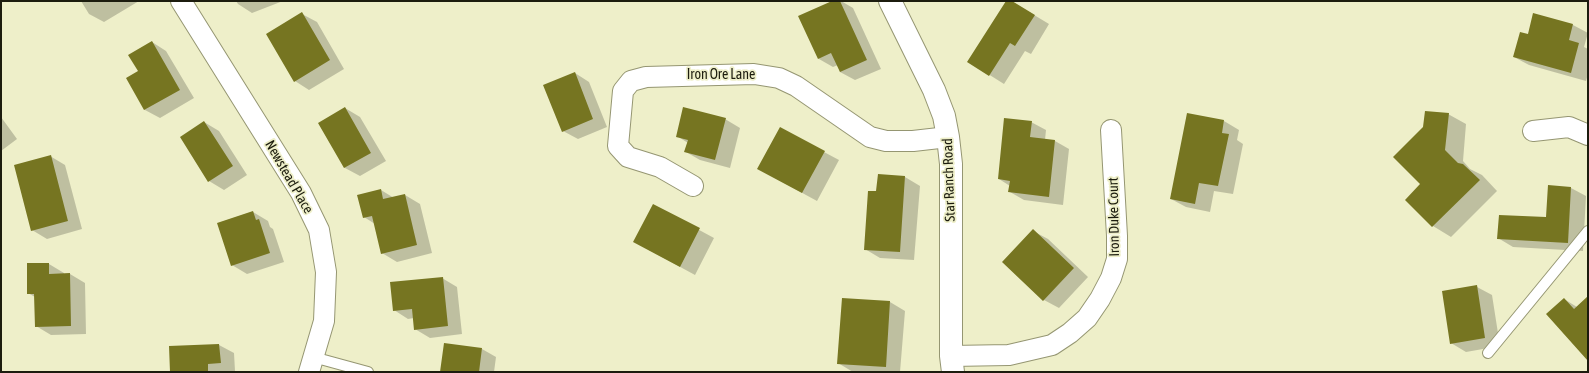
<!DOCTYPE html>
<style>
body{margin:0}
#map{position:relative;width:1589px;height:373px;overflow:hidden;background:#eeefc9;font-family:"Asap Condensed",sans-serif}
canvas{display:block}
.frame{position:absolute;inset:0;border:2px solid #1c1c0e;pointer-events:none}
</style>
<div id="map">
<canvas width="1589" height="373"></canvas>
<div class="frame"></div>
</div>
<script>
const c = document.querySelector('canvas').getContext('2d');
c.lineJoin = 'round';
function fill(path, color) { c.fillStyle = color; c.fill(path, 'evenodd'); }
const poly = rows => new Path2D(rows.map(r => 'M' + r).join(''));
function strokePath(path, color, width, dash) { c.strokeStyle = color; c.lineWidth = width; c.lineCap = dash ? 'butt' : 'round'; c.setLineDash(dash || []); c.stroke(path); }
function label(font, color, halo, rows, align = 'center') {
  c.font = font + ' "Asap Condensed",sans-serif'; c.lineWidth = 3.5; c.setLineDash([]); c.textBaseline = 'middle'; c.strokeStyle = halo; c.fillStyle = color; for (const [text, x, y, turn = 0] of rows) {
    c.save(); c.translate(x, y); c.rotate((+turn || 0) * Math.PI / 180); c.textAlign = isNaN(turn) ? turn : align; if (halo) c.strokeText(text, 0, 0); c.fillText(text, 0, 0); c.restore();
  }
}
fill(poly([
 [81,1,139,1,104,22,89,14],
 [236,1,283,1,252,13,238,4],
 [834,1,841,1,853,8,881,69,855,80,840,72,838,65,833,67,819,59],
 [1007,1,1011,1,1049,24,1031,54,1025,51,1004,84,969,62],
 [302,14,317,22,344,69,309,90,295,81],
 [1534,14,1573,25,1588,33,1584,47,1588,49,1588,74,1586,81,1529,65,1514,57,1528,35],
 [152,42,166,51,194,98,160,118,145,110,127,79,139,72],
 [575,73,589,82,607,127,578,139,563,131],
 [345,108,360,117,386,161,360,176,345,168,319,124],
 [1188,114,1224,121,1239,130,1237,140,1243,144,1233,194,1214,191,1210,212,1186,207,1171,199],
 [1448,114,1466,124,1463,161,1470,169,1482,175,1497,191,1451,237,1433,226,1406,200,1422,184,1424,128],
 [1,117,17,139,1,151],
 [725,119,740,128,730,168,700,160,686,152,688,143,677,136],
 [204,122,219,131,247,175,224,190,209,181],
 [1031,122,1046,130,1045,140,1055,141,1069,149,1063,205,1024,200,1010,192,1010,186,999,179],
 [824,152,839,160,817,201,773,177],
 [50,156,65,165,82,229,47,239,32,230],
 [879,175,905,177,920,186,914,260,880,258,865,249,877,193],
 [1571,188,1586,196,1583,251,1513,247,1498,238,1547,219],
 [381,190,394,198,405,195,420,204,432,253,397,262,382,253,375,224,364,217],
 [653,205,714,238,695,275,649,250],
 [253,212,268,221,270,227,273,229,284,262,247,274,232,265],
 [1033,231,1048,239,1088,277,1059,308,1044,300],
 [49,264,64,273,64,275,70,274,85,283,86,334,51,335,36,326,35,297,28,293],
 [442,278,457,287,462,334,430,338,415,329,414,318,408,319,394,310],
 [1477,287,1492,295,1500,346,1466,352,1451,343],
 [1588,298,1588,359,1564,299,1577,307],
 [843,299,890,302,905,311,900,372,853,372,838,363],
 [219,345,234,353,235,371,171,372],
 [482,349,496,357,494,372,441,372]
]), '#0003');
fill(poly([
 [832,1,840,1,867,60,840,72,831,53,818,59,798,16],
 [1006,1,1012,1,1035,15,1015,46,1010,43,989,76,967,62],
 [302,12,330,60,294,82,266,34],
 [1533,13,1573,24,1569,40,1579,43,1571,73,1513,57,1520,32,1528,34],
 [152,41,180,90,144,110,126,78,138,71,128,55],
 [575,72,593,119,562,132,543,85],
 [345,107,371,153,344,168,318,123],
 [683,107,726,118,715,160,684,152,688,140,676,137],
 [1425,111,1449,113,1445,150,1458,163,1463,164,1480,180,1432,227,1405,200,1420,184,1393,157,1423,127],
 [1187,113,1224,120,1222,133,1229,134,1218,186,1199,183,1195,204,1170,199],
 [1004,118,1032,121,1030,137,1055,140,1049,197,1008,192,1010,181,998,179],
 [204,121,233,166,208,182,180,137],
 [780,127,825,151,802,193,757,169],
 [51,155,68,221,31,231,14,165],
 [878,174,905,176,900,252,864,250,868,191,876,191],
 [1548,185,1571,187,1568,243,1497,239,1499,215,1546,217],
 [381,189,383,199,405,194,417,245,381,254,372,216,363,218,357,195],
 [653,204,700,228,680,267,633,242],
 [253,211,256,220,259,219,270,253,231,266,217,223],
 [1033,229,1074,268,1043,301,1002,262],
 [27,263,49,263,49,274,70,273,71,326,35,327,34,294,27,294],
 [443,277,448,326,414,330,412,309,393,311,390,282],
 [1477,285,1485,338,1450,344,1442,291],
 [1588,296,1588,361,1546,314,1564,298,1574,309],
 [842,298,890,301,886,367,837,364],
 [444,343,482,348,479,372,440,372],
 [219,344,221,363,208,364,208,372,170,372,169,346]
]), '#767521');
const lane = poly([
 [1488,353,1588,231],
 [313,357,368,372]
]);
const street = poly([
 [181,1,301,193,319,230,326,272,324,321,309,372],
 [1533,131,1569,127,1588,135],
 [693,186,660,167,628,157,618,146,623,91,631,81,646,77,754,74,779,78,796,86,870,137,886,141,913,141,948,137],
 [951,356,1009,355,1052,345,1070,333,1087,318,1100,299,1111,278,1117,259,1117,236,1111,130]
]);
const secondary = poly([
 [890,1,934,90,944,116,948,137,951,164,951,356,953,372]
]);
strokePath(lane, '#959672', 12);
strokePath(street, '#959672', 22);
strokePath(secondary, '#959672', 24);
strokePath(lane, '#fff', 10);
strokePath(street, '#fff', 20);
strokePath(secondary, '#fff', 22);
label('14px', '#1c1c0e', '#eeefc9', [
 ["Iron Ore Lane",721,75],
 ["Newstead Place",289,177,60],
 ["Star Ranch Road",949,180,-92],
 ["Iron Duke Court",1114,217,-91]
]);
</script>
